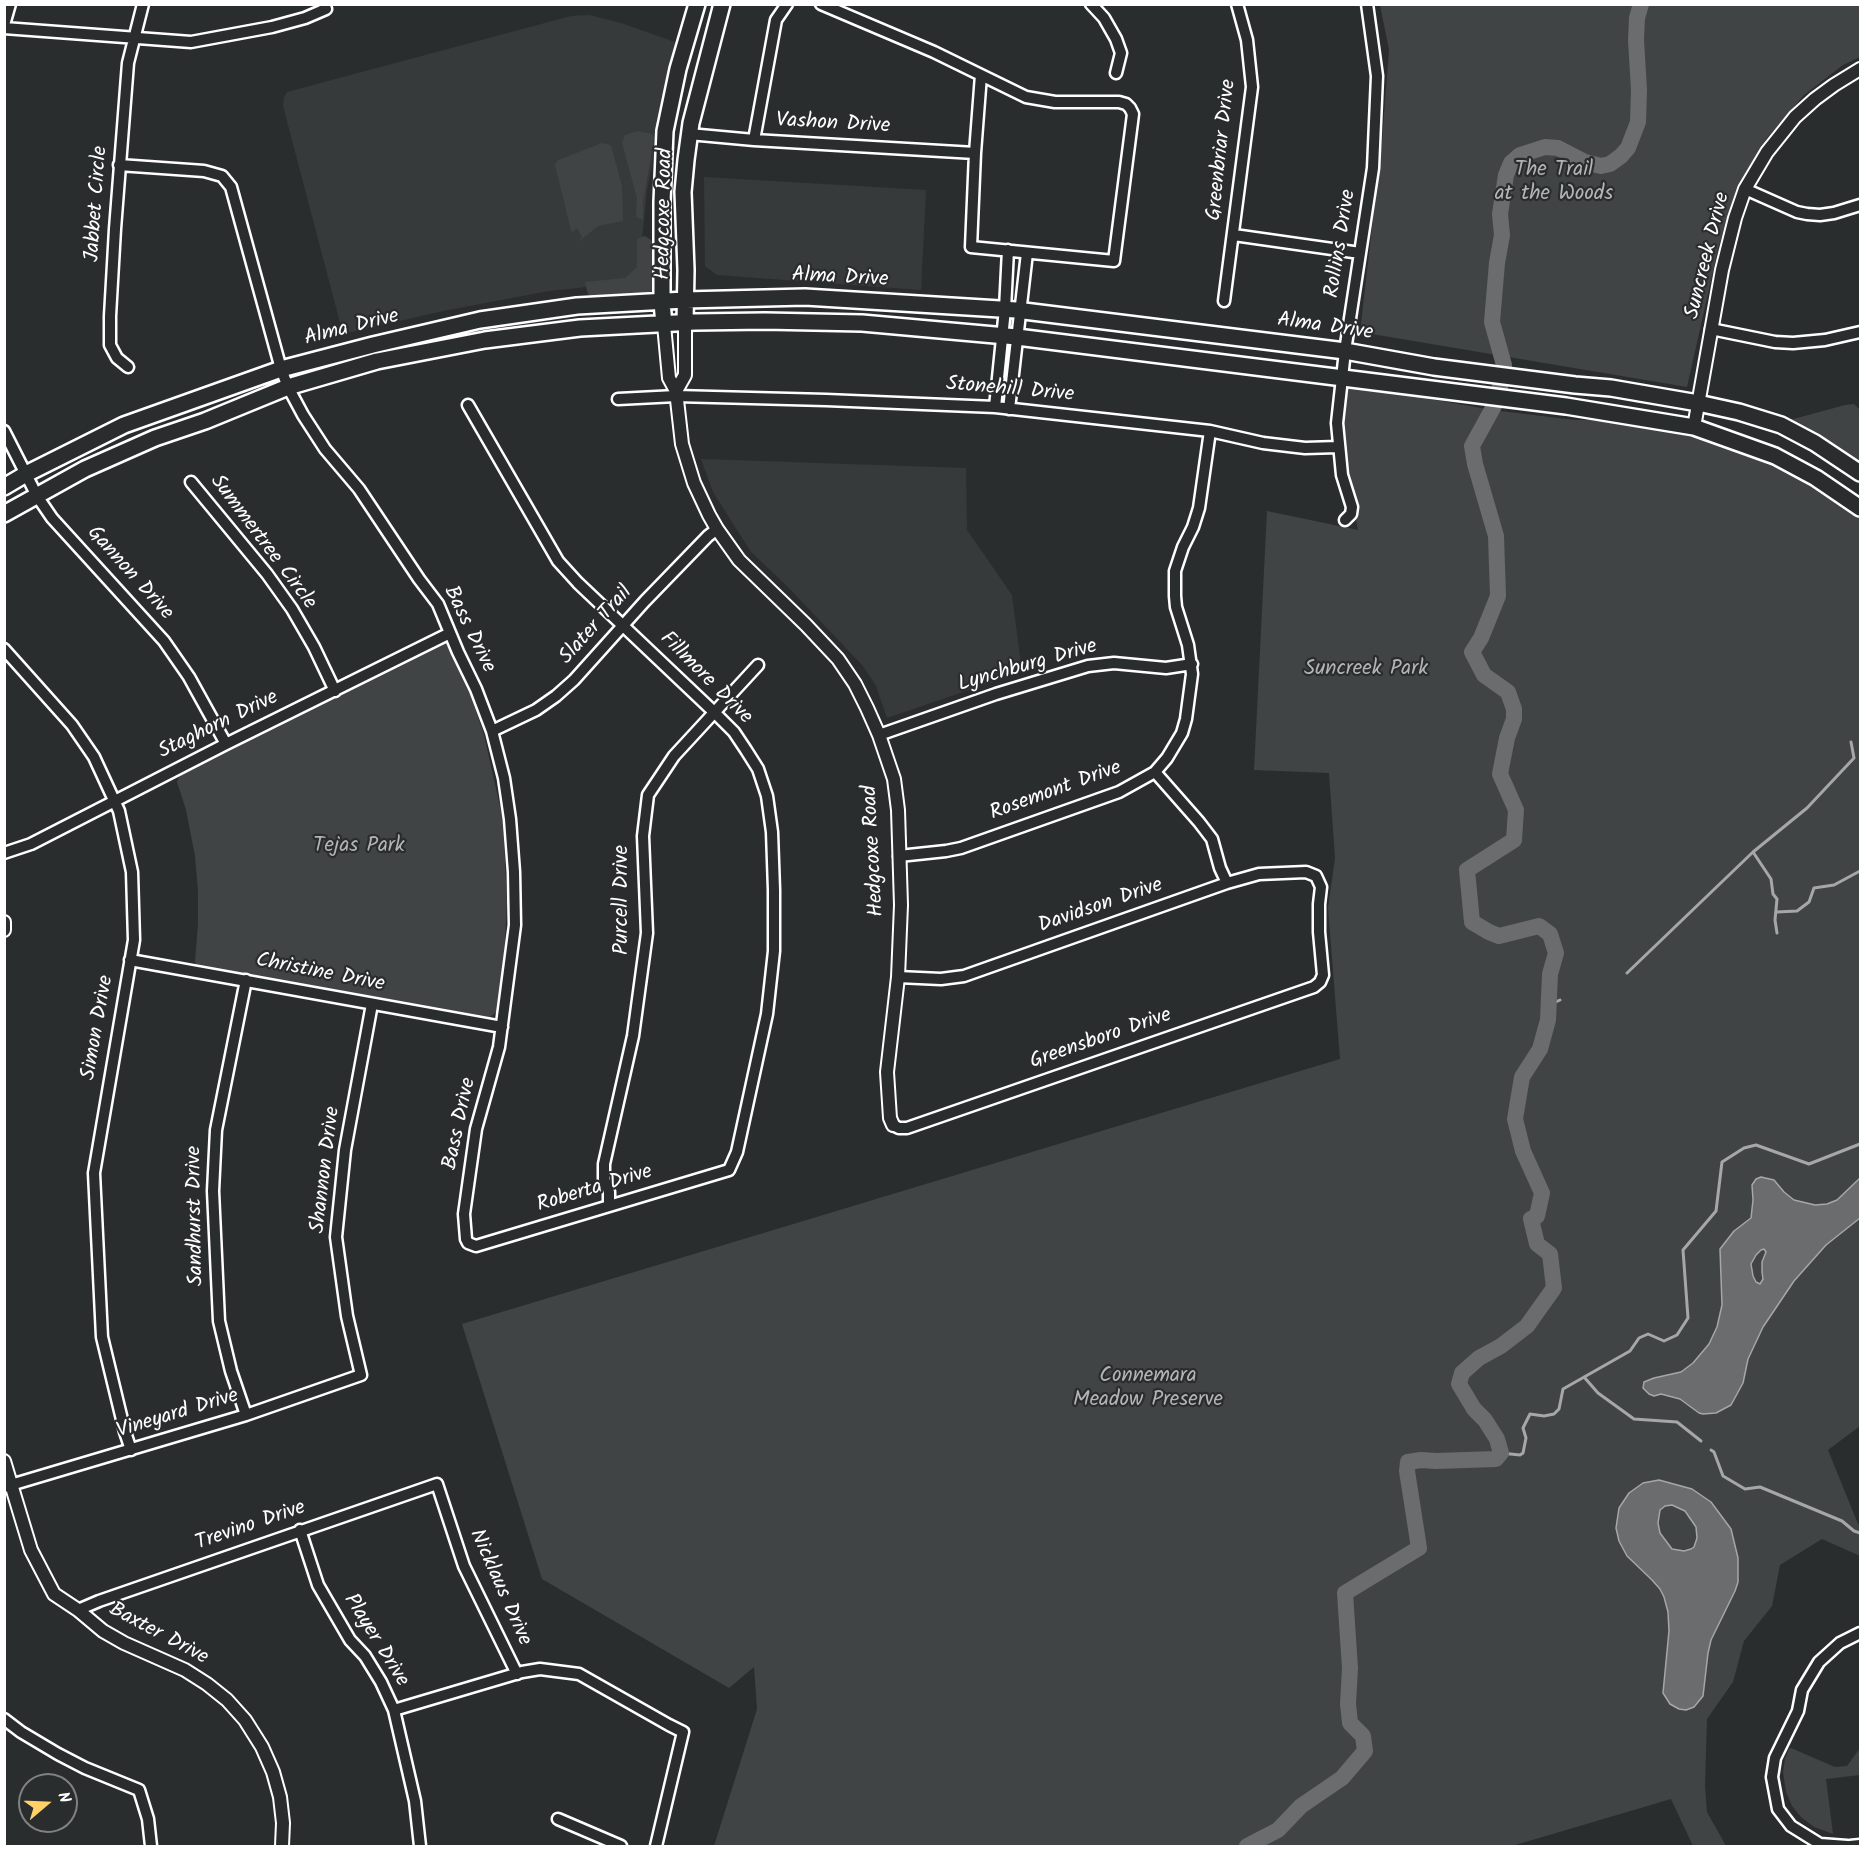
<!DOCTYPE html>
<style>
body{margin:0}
#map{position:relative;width:1865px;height:1851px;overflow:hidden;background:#2a2d2e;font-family:Kalam,sans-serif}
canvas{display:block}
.frame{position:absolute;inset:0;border:6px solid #fff;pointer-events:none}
.north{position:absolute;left:18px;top:1773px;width:60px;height:60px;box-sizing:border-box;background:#2a2d2e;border:2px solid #7f8182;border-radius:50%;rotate:71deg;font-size:16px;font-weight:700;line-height:24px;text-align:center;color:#fff}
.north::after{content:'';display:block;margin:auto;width:21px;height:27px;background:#ffd166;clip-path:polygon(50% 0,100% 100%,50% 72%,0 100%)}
</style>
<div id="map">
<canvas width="1865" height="1851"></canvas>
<div class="frame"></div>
<div class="north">N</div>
</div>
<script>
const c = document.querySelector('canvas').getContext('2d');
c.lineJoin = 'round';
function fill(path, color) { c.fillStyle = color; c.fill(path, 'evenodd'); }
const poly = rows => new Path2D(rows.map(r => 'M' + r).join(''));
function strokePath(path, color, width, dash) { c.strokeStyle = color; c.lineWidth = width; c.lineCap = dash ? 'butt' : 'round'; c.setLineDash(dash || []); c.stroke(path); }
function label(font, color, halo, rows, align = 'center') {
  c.font = font + ' Kalam,sans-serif'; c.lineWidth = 4.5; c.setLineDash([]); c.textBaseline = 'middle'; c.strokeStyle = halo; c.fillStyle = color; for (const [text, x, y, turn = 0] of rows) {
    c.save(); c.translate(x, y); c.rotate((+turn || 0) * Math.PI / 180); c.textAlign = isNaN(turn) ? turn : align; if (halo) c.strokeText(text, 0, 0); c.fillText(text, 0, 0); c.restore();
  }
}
fill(poly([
 [589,15,621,23,675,42,647,190,640,260,634,277,605,285,549,291,443,311,343,334,283,106,284,97,287,92,571,16],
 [704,177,926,190,921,290,717,275,705,266],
 [701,459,966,468,967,530,1012,595,1022,672,887,718,876,686,863,666,787,586,751,552,713,492]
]), '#373a3b');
fill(poly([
 [1380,5,1860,5,1860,57,1843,65,1804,95,1766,139,1736,190,1718,249,1687,387,1360,332,1382,141,1389,50],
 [638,131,652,134,654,138,643,202,643,220,636,217,637,198,622,143,625,135],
 [602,143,610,145,612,149,622,186,623,221,598,226,577,243,582,237,577,228,572,232,571,230,555,165,558,160],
 [645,236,651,240,653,244,654,287,652,291,644,295,637,295,635,293,629,294,629,296,594,299,590,298,587,291,585,282,625,278,637,267,637,239],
 [1346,384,1492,410,1575,420,1602,420,1661,426,1694,431,1760,453,1844,503,1860,516,1860,1426,1828,1450,1858,1524,1860,1525,1860,1556,1822,1539,1780,1565,1772,1606,1744,1641,1733,1682,1707,1719,1705,1786,1707,1812,1726,1846,1693,1846,1671,1799,1512,1846,714,1846,757,1709,754,1667,729,1688,542,1579,462,1324,1340,1059,1328,908,1335,858,1329,773,1254,770,1267,511,1358,530,1346,468,1343,431],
 [1854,404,1860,410,1860,461,1830,441,1786,421,1845,405],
 [439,643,446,643,449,647,470,693,484,735,503,820,507,903,504,961,497,1012,490,1017,196,965,195,961,198,924,198,891,195,856,186,810,177,782,180,774],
 [1791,1748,1835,1767,1847,1766,1860,1748,1860,1775,1826,1779,1833,1834,1814,1827,1801,1817,1792,1806,1786,1792,1783,1772,1785,1759,1789,1749]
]), '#414445');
const water = poly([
 [1761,1177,1774,1180,1784,1192,1794,1200,1815,1205,1827,1204,1837,1200,1860,1178,1860,1218,1826,1245,1794,1281,1763,1327,1748,1359,1743,1383,1731,1405,1716,1413,1703,1414,1699,1413,1680,1399,1661,1394,1654,1396,1649,1394,1643,1388,1644,1382,1654,1378,1681,1372,1693,1363,1709,1344,1717,1327,1722,1305,1720,1249,1734,1231,1751,1218,1753,1200,1752,1185,1756,1179,1761,1177],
 [1764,1249,1766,1252,1762,1262,1762,1272,1763,1279,1760,1284,1756,1282,1753,1276,1751,1264,1756,1255,1761,1250,1764,1249],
 [1659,1480,1692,1489,1711,1502,1731,1529,1738,1558,1738,1582,1735,1591,1711,1640,1708,1653,1703,1696,1694,1707,1686,1710,1679,1709,1670,1704,1663,1693,1669,1631,1668,1612,1664,1597,1660,1589,1652,1580,1627,1556,1619,1541,1616,1528,1619,1508,1629,1493,1643,1483,1659,1480],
 [1672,1505,1685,1511,1696,1527,1697,1538,1694,1547,1691,1549,1684,1551,1672,1549,1660,1533,1658,1523,1660,1510,1665,1506,1672,1505]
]);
fill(water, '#6a6c6d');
strokePath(water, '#a6a7a7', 1.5);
strokePath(poly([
 [1753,852,1771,879,1773,894,1777,899,1775,920,1777,933],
 [1777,912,1797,911,1809,902,1814,888,1834,885,1860,871],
 [1627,973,1753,852,1807,808,1854,758,1851,742],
 [1549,1005,1560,1000],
 [1584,1377,1598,1393,1634,1419,1677,1422,1701,1441],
 [1711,1450,1714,1452,1723,1476,1745,1489,1760,1487,1842,1521,1854,1531,1860,1533],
 [1501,1453,1520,1455,1523,1453,1526,1438,1523,1428,1530,1414,1544,1416,1554,1414,1559,1409,1563,1389,1630,1351,1639,1338,1648,1334,1664,1341,1677,1335,1688,1318,1683,1250,1716,1211,1722,1162,1744,1148,1756,1145,1809,1164,1860,1144]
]), '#a6a7a7', 3);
strokePath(poly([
 [1247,1846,1278,1830,1301,1806,1342,1778,1365,1751,1363,1736,1350,1723,1348,1704,1350,1668,1345,1593,1419,1548,1407,1471,1408,1462,1421,1460,1436,1461,1496,1459,1501,1453,1497,1439,1485,1420,1474,1409,1459,1384,1462,1373,1479,1358,1501,1346,1527,1326,1554,1288,1550,1254,1537,1244,1531,1219,1537,1216,1542,1193,1523,1151,1515,1119,1522,1077,1540,1049,1548,1020,1550,974,1556,953,1550,934,1539,926,1499,936,1489,932,1472,922,1467,870,1514,840,1516,810,1500,774,1507,738,1514,719,1514,709,1508,692,1484,675,1472,652,1481,638,1498,596,1496,536,1475,464,1472,446,1494,406,1500,387,1504,365,1492,322,1497,263,1502,235,1500,214,1506,175,1511,163,1520,155,1545,147,1558,148,1585,162,1601,166,1610,164,1621,156,1628,148,1638,122,1639,90,1636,40,1637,18,1641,4]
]), '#6a6c6d', 16);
const minor = poly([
 [821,4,934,52,981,75,1026,97,1055,102,1119,102,1126,104,1130,108,1133,114,1132,122,1114,261,971,247,975,153,981,75],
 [1091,4,1104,18,1116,39,1121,53,1116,73],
 [4,25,10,4],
 [4,28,191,42,272,27,305,18,326,9,324,4],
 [689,134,754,140,975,153],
 [754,140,776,20,787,4],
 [119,165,204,171,222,176,231,187,281,369,288,387,303,415,325,449,359,489,419,579,438,604,458,652,476,689,492,731,504,778,510,819,514,872,515,925,499,1047,476,1129,464,1214,466,1239,468,1243,476,1246,729,1170,737,1152,767,1014,774,951,774,890,772,832,767,796,758,769,746,750,734,732,714,712,578,583,558,561,468,405],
 [1745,189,1797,212,1807,214,1820,215,1834,213,1860,205],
 [1234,235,1360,253],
 [1224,301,1252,87,1247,40,1237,4],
 [1711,329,1775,342,1793,343,1825,340,1860,332],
 [128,367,117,358,110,345,110,316,115,229,128,63,143,4],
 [618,399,676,396,826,400,995,407,1210,431,1263,443,1305,448,1338,447],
 [995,407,1005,309,1008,250],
 [1009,409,1027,253],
 [4,431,37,496,52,518,164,641,189,677,226,744],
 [191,482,267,574,292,609,314,647,335,691],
 [1345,520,1351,514,1352,507,1342,475,1337,423,1345,351,1373,168,1377,76,1367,4],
 [4,649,72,725,94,757,119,811,132,872,134,940,94,1173,102,1337,125,1432,131,1450],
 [492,731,536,710,556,696,574,680,645,601,708,536,717,529],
 [879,735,996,694,1088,666,1114,663,1166,668,1192,664],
 [1155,772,1199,822,1212,839,1220,868,1227,883],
 [4,853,31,844,226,744,450,633],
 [899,856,946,851,961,848,1119,792,1155,772,1167,758,1182,733,1186,719,1192,674,1188,645,1176,607,1175,596,1175,571,1183,547,1193,527,1199,508,1210,431],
 [130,960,502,1027],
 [893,1125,899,1128,907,1128,1314,987,1320,982,1323,975,1319,932,1319,904,1321,887,1316,876,1306,872,1259,874,1227,883,964,976,941,979,898,977],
 [609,1206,609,1192,604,1179,604,1164,633,1036,647,933,643,836,648,795,674,756,758,665],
 [246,1415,231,1371,219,1321,213,1191,216,1130,246,980],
 [4,1487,246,1415,361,1375,347,1316,336,1237,345,1150,372,1004],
 [300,1530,318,1585,350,1640,365,1656,381,1682,394,1710,415,1801,420,1846],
 [78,1610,99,1601,437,1484,464,1566,517,1674],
 [394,1710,522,1672,540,1669,579,1674,669,1725,683,1732,656,1846],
 [4,1719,21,1732,58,1754,85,1768,139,1790,148,1819,151,1846],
 [558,1819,621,1846],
 [1847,1846,1820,1844,1791,1826,1778,1809,1772,1777,1775,1758,1798,1711,1802,1690,1819,1662,1840,1643,1860,1633],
 [1850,1846,1860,1845]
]);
const tertiary = poly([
 [664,325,669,378,676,391,682,444,694,483,709,515,717,529,739,560,806,625,838,659,855,684,867,708,879,735,894,779,898,810,901,905,898,977,887,1072,890,1118,893,1125],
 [676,391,685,375,685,323],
 [1694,427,1722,270,1735,218,1745,189,1767,152,1795,117,1815,99,1834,85,1860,69],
 [4,922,4,930],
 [4,1461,31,1550,54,1594,78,1610,103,1631,124,1643,185,1670,207,1684,227,1700,245,1720,262,1747,273,1772,280,1797,283,1823,282,1846]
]);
const secondary = poly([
 [685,323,686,270,683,192,686,160,691,123,722,4],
 [664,325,662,302,662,202,665,131,678,69,697,4],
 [4,487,26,474,124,425,281,369,373,345,480,320,577,306,685,300,805,297,1016,310,1345,351,1434,367,1575,385,1611,388,1698,403,1739,412,1781,425,1815,443,1860,473],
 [4,514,85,469,155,438,205,421,288,387,377,361,485,340,580,328,695,322,765,321,862,323,1017,337,1566,406,1694,427,1775,456,1816,478,1860,508]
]);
strokePath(minor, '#fff', 15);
strokePath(tertiary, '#fff', 16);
strokePath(secondary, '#fff', 20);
strokePath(minor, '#2a2d2e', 10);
strokePath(tertiary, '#2a2d2e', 12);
strokePath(secondary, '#2a2d2e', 15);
label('21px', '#fff', '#2a2d2e', [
 ["Vashon Drive",833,125,3],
 ["Greenbriar Drive",1223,150,-84],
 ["Jabbet Circle",98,204,-86],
 ["Hedgcoxe Road",666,214,-89],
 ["Rollins Drive",1342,244,-81],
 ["Suncreek Drive",1709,256,-76],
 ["Alma Drive",840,279,3],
 ["Alma Drive",1325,328,8],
 ["Alma Drive",352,329,-14],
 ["Stonehill Drive",1010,391,5],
 ["Summertree Circle",262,543,53],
 ["Gannon Drive",129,574,48],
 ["Slater Trail",597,626,-48],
 ["Bass Drive",468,630,64],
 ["Lynchburg Drive",1028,667,-16],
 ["Fillmore Drive",705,679,45],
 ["Staghorn Drive",219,726,-26],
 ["Rosemont Drive",1056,792,-20],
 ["Hedgcoxe Road",875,851,-93],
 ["Purcell Drive",623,900,-90],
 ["Davidson Drive",1101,907,-19],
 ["Christine Drive",320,974,11],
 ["Simon Drive",99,1028,-80],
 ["Greensboro Drive",1101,1040,-19],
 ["Bass Drive",461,1124,-78],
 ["Shannon Drive",327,1170,-83],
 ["Roberta Drive",595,1190,-17],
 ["Sandhurst Drive",197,1216,-91],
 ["Vineyard Drive",178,1415,-17],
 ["Trevino Drive",251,1527,-19],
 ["Nicklaus Drive",499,1588,66],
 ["Baxter Drive",158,1635,28],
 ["Player Drive",375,1641,58]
]);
label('21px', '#b3b4b5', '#2a2d2e', [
 ["The Trail",1554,171],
 ["at the Woods",1554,195],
 ["Suncreek Park",1366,670],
 ["Tejas Park",359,847],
 ["Connemara",1148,1377],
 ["Meadow Preserve",1148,1401]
]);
</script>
